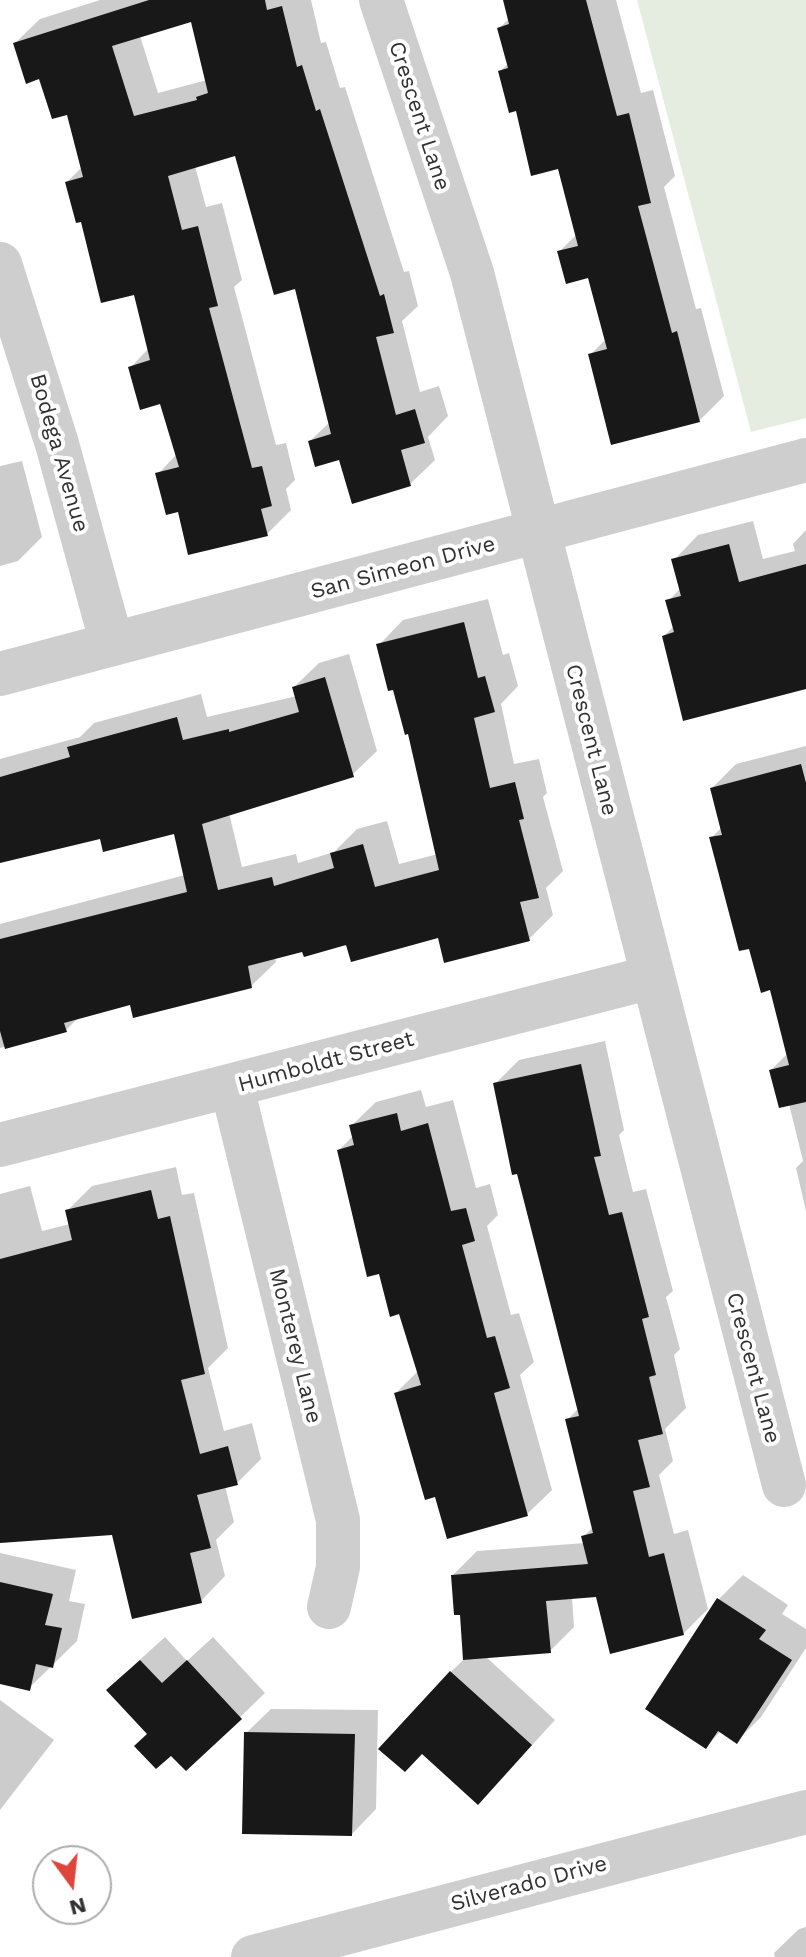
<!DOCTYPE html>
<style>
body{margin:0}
#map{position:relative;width:806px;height:1957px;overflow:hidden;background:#fff;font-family:"Work Sans",sans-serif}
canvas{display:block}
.north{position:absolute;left:32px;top:1845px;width:80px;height:80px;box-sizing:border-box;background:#fff;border:2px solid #adadad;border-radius:50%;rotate:165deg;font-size:22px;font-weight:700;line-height:32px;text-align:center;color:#313131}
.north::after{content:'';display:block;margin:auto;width:28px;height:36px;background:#de463c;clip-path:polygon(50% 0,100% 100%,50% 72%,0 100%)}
</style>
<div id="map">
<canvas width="806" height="1957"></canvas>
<div class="north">N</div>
</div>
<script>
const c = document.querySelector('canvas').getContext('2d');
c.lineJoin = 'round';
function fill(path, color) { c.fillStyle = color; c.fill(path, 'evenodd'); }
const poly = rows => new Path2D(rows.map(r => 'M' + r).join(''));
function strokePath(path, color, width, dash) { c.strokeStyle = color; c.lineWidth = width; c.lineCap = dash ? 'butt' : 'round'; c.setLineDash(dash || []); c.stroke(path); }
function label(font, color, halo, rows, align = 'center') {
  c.font = font + ' "Work Sans",sans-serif'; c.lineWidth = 8; c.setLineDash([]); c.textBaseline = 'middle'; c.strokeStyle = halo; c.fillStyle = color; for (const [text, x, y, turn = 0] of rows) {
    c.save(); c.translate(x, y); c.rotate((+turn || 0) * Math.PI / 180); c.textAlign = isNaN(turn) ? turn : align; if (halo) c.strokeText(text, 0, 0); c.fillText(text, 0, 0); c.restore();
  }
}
fill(poly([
 [637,0,806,0,806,418,751,432]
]), '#e5ede0');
fill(poly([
 [100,0,311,0,321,43,326,42,340,88,345,87,404,272,409,271,418,306,402,321,420,392,439,386,448,416,428,437,435,460,410,484,340,458,310,441,330,422,296,287,236,153,195,166,206,207,222,203,242,280,234,287,276,445,286,443,295,480,286,489,291,510,267,534,179,510,158,474,177,454,162,401,130,368,149,348,135,292,82,219,67,182,82,167,68,112,15,43,40,19],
 [192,20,207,80,158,93,140,36],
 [505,0,616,0,641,93,653,90,675,176,664,187,696,309,701,308,724,396,699,421,591,354,606,339,590,276,559,252,577,234,560,167,517,108,500,71,509,63,499,28,510,18],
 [22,461,42,537,18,561,0,566,0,466],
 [753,521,763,559,795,551,793,544,806,530,806,687,664,636,674,626,668,601,681,588,674,560,698,535],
 [488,599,503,655,509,653,518,686,501,704,514,764,539,759,547,793,543,797,563,871,546,888,553,915,529,939,439,935,304,950,275,957,276,962,251,986,131,1003,79,1017,66,1030,0,1048,0,924,185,875,175,832,101,837,0,861,0,759,80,737,94,723,201,694,207,717,297,696,294,687,319,663,349,654,377,751,352,775,229,813,242,867,296,854,298,863,334,852,357,829,387,821,399,864,438,854,409,732,379,645,403,620],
 [806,746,806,1211,796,1168,803,1161,789,1104,771,1070,788,1053,772,988,750,946,711,838,722,827,712,788,736,764],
 [605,1041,624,1130,619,1135,633,1192,646,1189,673,1291,666,1297,680,1349,674,1355,686,1408,665,1429,673,1461,659,1475,674,1534,688,1530,708,1609,683,1634,598,1595,572,1597,574,1627,550,1651,485,1656,555,1720,502,1778,451,1672,464,1659,461,1614,453,1575,477,1551,585,1543,583,1537,594,1526,567,1420,579,1408,495,1084,519,1060],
 [421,1090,426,1107,453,1100,476,1188,490,1184,498,1215,487,1226,511,1315,519,1313,534,1362,520,1375,552,1490,527,1514,437,1494,396,1393,418,1371,400,1312,380,1272,339,1150,354,1135,351,1126,376,1102],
 [176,1167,182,1195,194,1193,228,1348,208,1368,224,1431,252,1423,261,1459,237,1483,225,1486,234,1522,216,1540,225,1576,201,1601,113,1533,0,1541,0,1194,30,1186,42,1231,70,1224,67,1211,92,1186],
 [0,1553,76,1570,69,1601,85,1604,77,1641,29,1688,0,1682],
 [743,1575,788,1605,782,1614,806,1629,806,1648,761,1717,737,1741,721,1731,706,1746,718,1600],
 [165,1637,187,1661,213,1637,265,1693,186,1769,149,1733,133,1666],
 [0,1700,54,1740,0,1810],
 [271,1709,378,1710,376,1809,352,1834,246,1733],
 [806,1927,806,1957,775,1957,774,1953,799,1929]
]), '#0003');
fill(poly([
 [149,0,265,0,267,10,282,6,297,67,302,65,316,111,320,109,380,296,384,294,394,333,376,337,396,415,415,409,425,443,401,450,411,486,352,504,339,460,315,467,308,441,331,434,295,289,274,295,235,156,168,176,182,230,198,226,218,306,209,308,252,468,262,466,272,506,261,509,268,536,188,555,178,512,166,515,155,473,179,467,160,404,140,410,128,367,150,360,134,295,101,303,81,222,76,223,65,182,83,177,67,115,52,119,39,79,26,84,13,43],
 [191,22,208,93,196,97,197,100,134,116,112,46],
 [503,0,586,0,617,116,629,113,651,203,638,206,672,333,677,331,700,422,611,445,588,354,607,349,588,278,566,284,557,251,578,246,558,169,531,176,516,111,509,113,498,71,508,68,497,28,509,24],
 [729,544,739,582,806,564,806,689,683,721,662,636,674,632,665,600,681,596,671,559],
 [464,622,478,678,485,676,495,712,474,718,490,788,515,782,524,819,519,820,539,898,520,902,530,941,444,963,438,938,351,962,346,945,304,957,302,952,248,966,252,988,133,1018,130,1005,64,1023,67,1032,5,1049,0,1031,0,939,187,892,174,834,103,852,100,839,0,863,0,777,70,757,67,747,177,717,183,740,229,729,229,732,299,712,292,687,325,677,354,777,202,824,218,890,272,877,274,886,334,868,330,853,363,844,375,887,439,870,408,734,405,735,393,690,388,691,376,644],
 [801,764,806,783,806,1102,779,1108,769,1070,789,1065,770,990,761,993,749,949,739,951,709,837,722,835,710,788],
 [581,1064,601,1156,594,1157,609,1215,622,1212,649,1317,642,1319,656,1375,649,1377,663,1434,638,1440,650,1487,633,1491,649,1557,664,1553,684,1635,610,1654,596,1597,546,1601,551,1653,463,1660,460,1615,454,1615,451,1575,588,1564,581,1536,593,1533,565,1419,579,1416,517,1174,512,1175,493,1083],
 [397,1113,401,1131,428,1123,451,1211,466,1208,475,1241,462,1245,487,1338,495,1336,510,1388,494,1393,528,1516,447,1539,435,1497,425,1500,394,1393,421,1385,399,1314,390,1317,379,1274,367,1277,337,1150,354,1145,349,1125],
 [151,1190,158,1219,170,1216,205,1374,181,1380,200,1454,228,1446,238,1485,197,1495,211,1548,190,1553,202,1603,132,1619,112,1535,0,1543,0,1259,72,1240,65,1210],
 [0,1582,53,1594,45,1625,62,1628,53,1668,36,1664,30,1691,0,1684],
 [717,1598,766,1630,759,1639,792,1660,737,1744,718,1731,706,1749,645,1709],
 [140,1660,162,1683,187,1660,242,1719,186,1771,171,1756,156,1769,134,1746,147,1734,106,1690],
 [450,1671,532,1745,478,1805,422,1754,405,1772,378,1749],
 [244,1732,355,1734,352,1836,242,1834]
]), '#181818');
strokePath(poly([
 [381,0,472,273,784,1485],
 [0,264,57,444,112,644],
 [0,674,806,460],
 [232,1087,338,1520,338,1567,329,1607],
 [0,1145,652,977],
 [253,1957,806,1812]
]), '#cecece', 44);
label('22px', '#313131', '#fff', [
 ["Crescent Lane",419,116,72],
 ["Bodega Avenue",59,453,74],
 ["San Simeon Drive",403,568,-15],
 ["Crescent Lane",591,740,76],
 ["Humboldt Street",326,1062,-15],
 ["Monterey Lane",295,1346,76],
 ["Crescent Lane",753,1368,75],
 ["Silverado Drive",529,1884,-15]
]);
</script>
